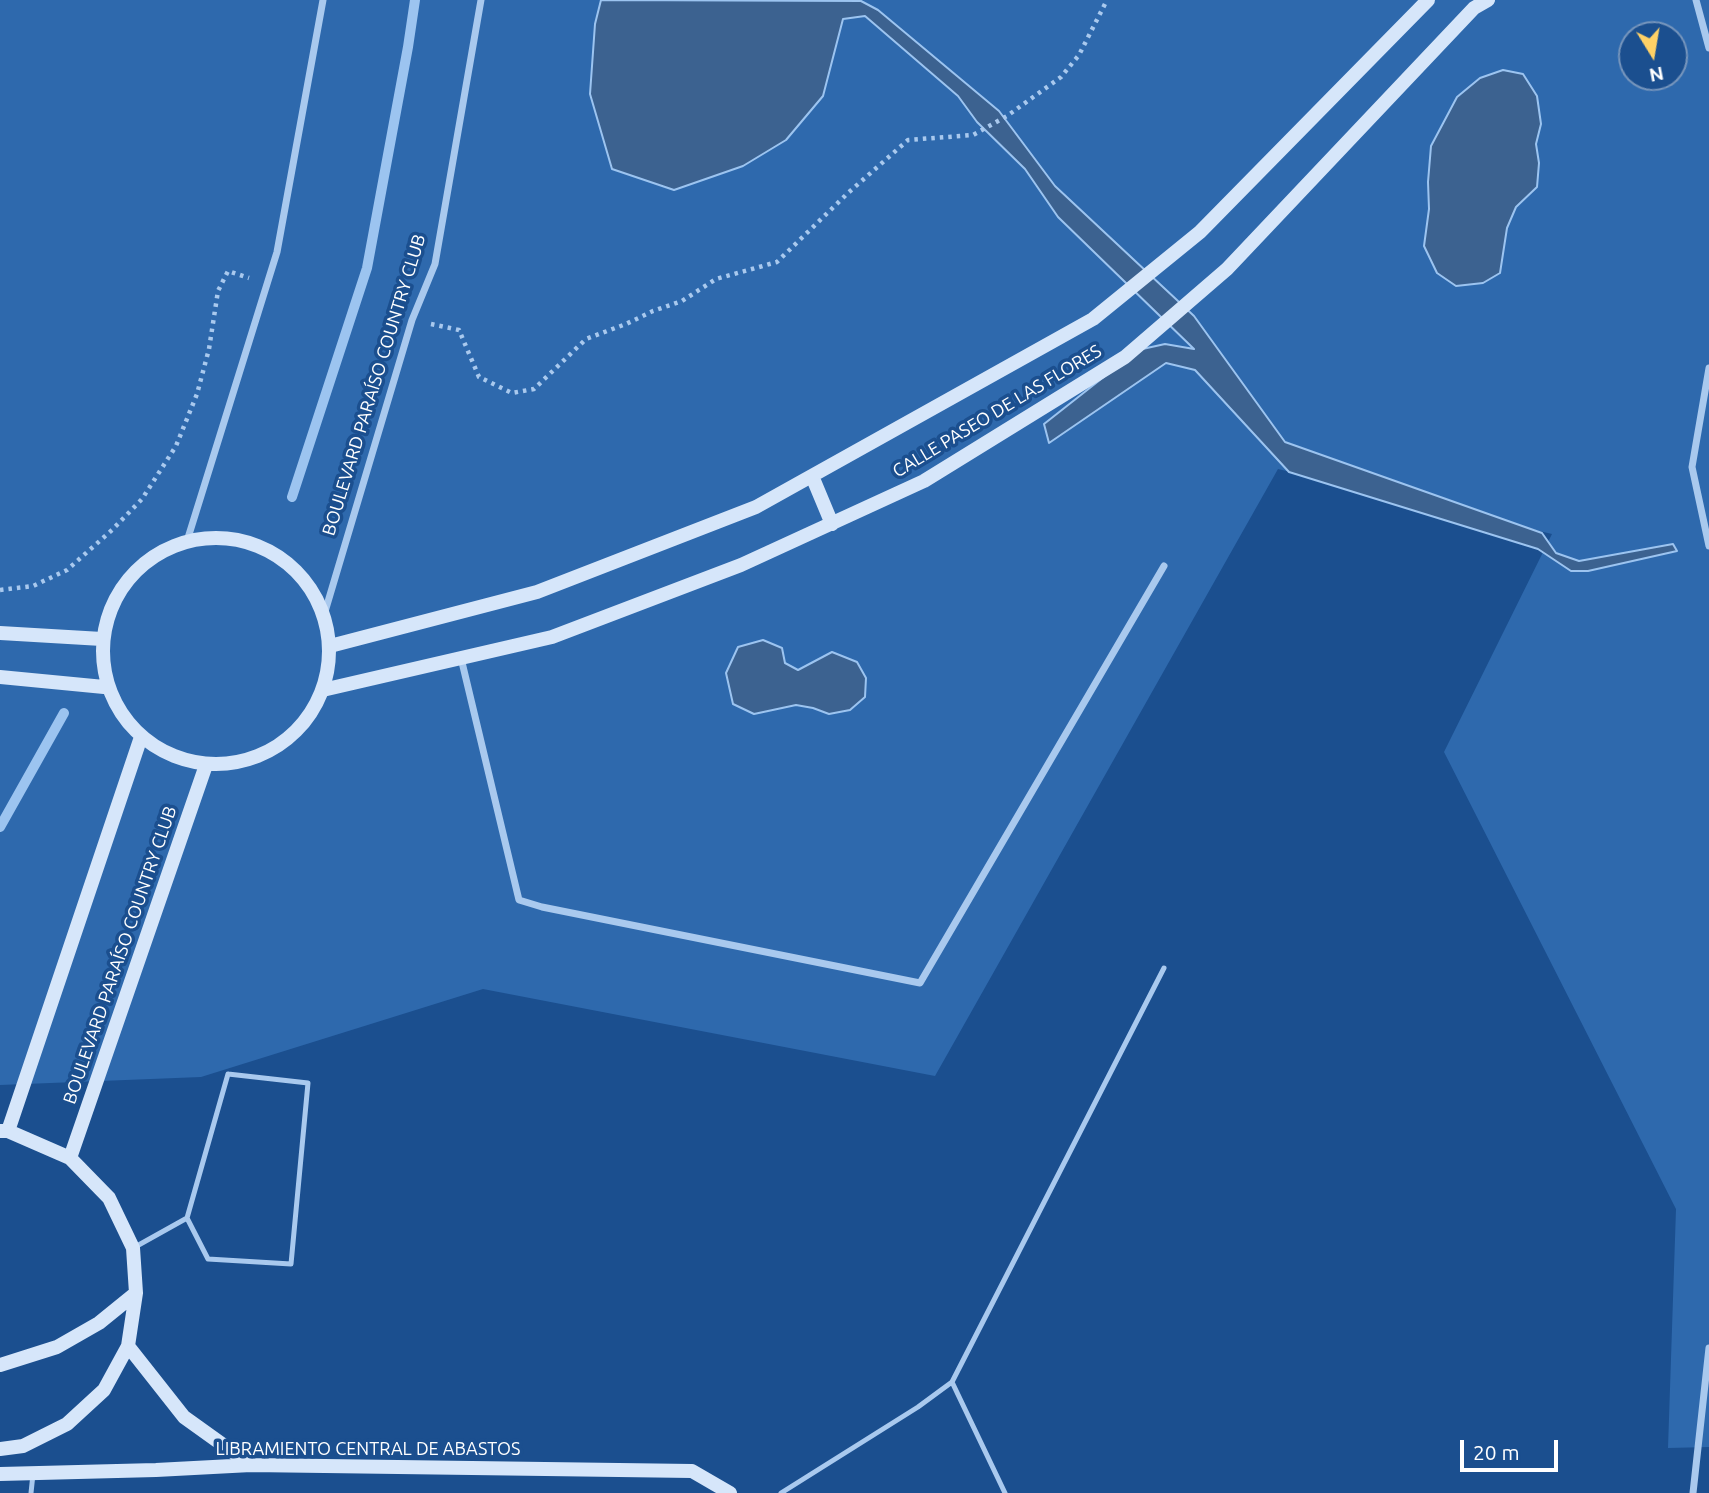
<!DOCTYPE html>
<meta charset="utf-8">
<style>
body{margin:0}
#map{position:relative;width:1709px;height:1493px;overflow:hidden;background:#1b4f8f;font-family:Ubuntu,sans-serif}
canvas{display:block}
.north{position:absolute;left:1618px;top:21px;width:70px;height:70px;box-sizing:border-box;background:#1b4f8f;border:2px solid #7695bc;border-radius:50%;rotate:169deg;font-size:19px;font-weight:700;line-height:28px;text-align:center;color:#fff}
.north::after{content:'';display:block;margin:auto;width:24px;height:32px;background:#ffd166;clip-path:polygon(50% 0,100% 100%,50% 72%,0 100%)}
.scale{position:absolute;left:1460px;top:1440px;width:98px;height:32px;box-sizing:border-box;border:4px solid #fff;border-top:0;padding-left:9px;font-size:21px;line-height:24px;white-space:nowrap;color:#fff;-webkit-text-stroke:5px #1b4f8f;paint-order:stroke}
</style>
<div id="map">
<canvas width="1709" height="1493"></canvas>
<div class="north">N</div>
<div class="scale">20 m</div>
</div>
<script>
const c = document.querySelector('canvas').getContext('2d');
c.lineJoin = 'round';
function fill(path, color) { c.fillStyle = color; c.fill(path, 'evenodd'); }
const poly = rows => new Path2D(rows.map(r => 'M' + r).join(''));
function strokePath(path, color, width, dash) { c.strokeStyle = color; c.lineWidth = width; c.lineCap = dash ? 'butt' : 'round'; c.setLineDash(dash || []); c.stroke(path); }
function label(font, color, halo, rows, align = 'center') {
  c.font = font + ' Ubuntu,sans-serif'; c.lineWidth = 7; c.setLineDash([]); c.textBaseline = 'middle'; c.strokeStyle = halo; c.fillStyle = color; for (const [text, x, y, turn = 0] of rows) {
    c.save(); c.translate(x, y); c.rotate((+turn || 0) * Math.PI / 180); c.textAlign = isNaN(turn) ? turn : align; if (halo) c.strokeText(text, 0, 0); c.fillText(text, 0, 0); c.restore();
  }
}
fill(poly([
 [0,0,1709,0,1709,1447,1668,1448,1676,1209,1444,752,1552,534,1278,469,935,1076,483,989,201,1077,0,1085],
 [1632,35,1674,35,1674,77,1632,77]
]), '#2e69ad');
const water = poly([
 [601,0,861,1,878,10,999,111,1055,186,1194,316,1285,442,1542,533,1556,553,1579,561,1673,544,1677,551,1588,571,1571,571,1538,549,1289,472,1195,370,1166,363,1049,443,1044,424,1138,350,1165,344,1194,349,1058,217,1025,169,977,122,958,96,865,16,843,19,823,96,786,140,743,166,674,190,612,169,590,94,595,24,601,0],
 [1503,70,1523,74,1537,96,1541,124,1536,144,1539,163,1537,187,1516,207,1507,228,1500,273,1483,283,1456,286,1437,273,1424,246,1429,209,1428,182,1431,146,1457,97,1480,78,1503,70],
 [763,640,782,648,785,663,798,670,832,652,857,662,866,678,865,697,850,710,829,714,813,708,796,705,754,714,733,704,726,673,738,647,763,640]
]);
fill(water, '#3c6290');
strokePath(water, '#9cc4f0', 2);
strokePath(poly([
 [292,497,367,268,408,47,415,0],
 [0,827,64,713]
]), '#9cc4f0', 10);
strokePath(poly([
 [431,324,459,330,479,377,512,393,534,389,586,339,626,324,653,311,682,301,716,279,777,262,848,193,908,140,973,135,1007,116,1061,77,1079,55,1107,0],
 [0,590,33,586,67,570,112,530,142,499,176,446,197,394,209,349,218,291,228,271,249,278]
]), '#a9c9ee', 4.5, [3.5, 5]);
strokePath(poly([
 [228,1074,308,1083,291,1264,208,1259,187,1218,228,1074],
 [135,1247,187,1218],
 [952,1382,1005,1493],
 [31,1493,33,1474],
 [781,1493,918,1407,952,1382,1164,968]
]), '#a9c9ee', 5);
strokePath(poly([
 [1696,0,1709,48],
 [1709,368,1692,467,1709,546],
 [187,541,277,252,323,0],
 [324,615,412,320,435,264,481,0],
 [461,658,519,900,542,907,920,983,1164,566],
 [1693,1493,1709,1348]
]), '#a9c9ee', 7);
strokePath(poly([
 [812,476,832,524],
 '103 651a113 113 0 1 1 226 0a113 113 0 1 1-226 0Z',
 [0,633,102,639],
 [330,646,537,592,756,507,1093,319,1200,232,1428,0],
 [0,677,104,687],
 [327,689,552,637,741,565,924,481,1125,357,1227,269,1474,8,1488,0],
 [0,1131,8,1131,70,1158,109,1198,133,1248,136,1293,128,1346,104,1390,67,1424,23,1446,0,1449],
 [8,1131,141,737],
 [70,1158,206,765],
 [128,1346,184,1417,251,1465],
 [0,1365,57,1347,99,1323,136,1293],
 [0,1474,156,1470,251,1465,692,1471,730,1493]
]), '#d6e6fa', 14);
label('18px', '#fff', '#1b4f8f', [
 ["BOULEVARD PARAÍSO COUNTRY CLUB",374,385,-73],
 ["CALLE PASEO DE LAS FLORES",997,411,-31],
 ["BOULEVARD PARAÍSO COUNTRY CLUB",120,955,-71],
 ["LIBRAMIENTO CENTRAL DE ABASTOS",368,1449]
]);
</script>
